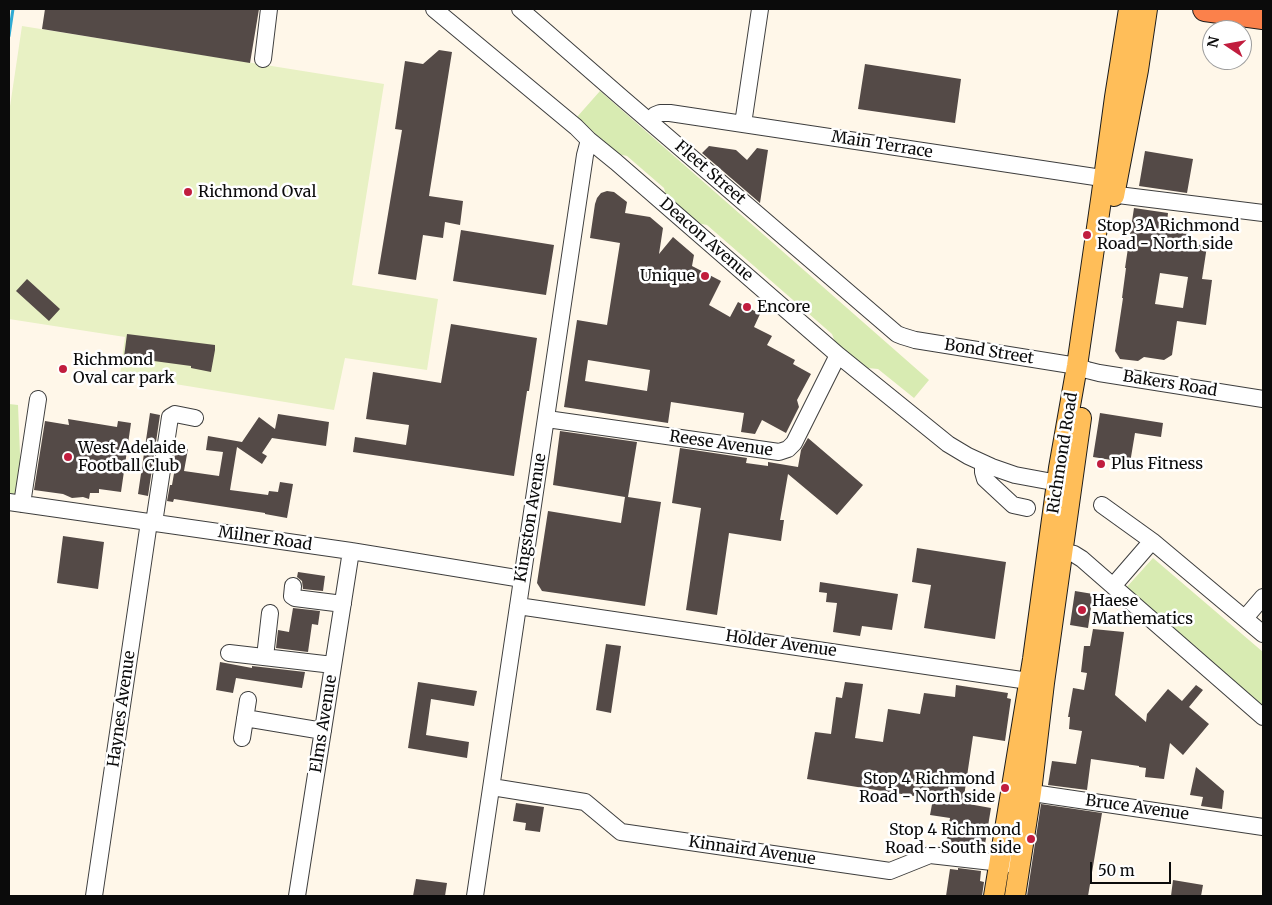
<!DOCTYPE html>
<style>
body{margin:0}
#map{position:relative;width:1272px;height:905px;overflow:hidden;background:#fff7e9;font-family:Merriweather,serif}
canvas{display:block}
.frame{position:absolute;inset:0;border:10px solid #0b0b0b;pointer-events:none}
.north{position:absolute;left:1202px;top:20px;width:50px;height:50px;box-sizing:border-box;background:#fff;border:1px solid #9d9d9d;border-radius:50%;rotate:282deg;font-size:14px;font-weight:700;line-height:20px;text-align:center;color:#0b0b0b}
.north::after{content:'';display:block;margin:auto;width:18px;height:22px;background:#c11d3e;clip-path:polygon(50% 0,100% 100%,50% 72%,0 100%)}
.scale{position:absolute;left:1090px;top:862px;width:81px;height:22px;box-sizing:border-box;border:2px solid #0b0b0b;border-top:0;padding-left:6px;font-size:15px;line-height:18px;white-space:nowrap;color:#0b0b0b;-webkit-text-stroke:4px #fff;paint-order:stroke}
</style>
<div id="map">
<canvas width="1272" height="905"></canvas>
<div class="frame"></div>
<div class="north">N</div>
<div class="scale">50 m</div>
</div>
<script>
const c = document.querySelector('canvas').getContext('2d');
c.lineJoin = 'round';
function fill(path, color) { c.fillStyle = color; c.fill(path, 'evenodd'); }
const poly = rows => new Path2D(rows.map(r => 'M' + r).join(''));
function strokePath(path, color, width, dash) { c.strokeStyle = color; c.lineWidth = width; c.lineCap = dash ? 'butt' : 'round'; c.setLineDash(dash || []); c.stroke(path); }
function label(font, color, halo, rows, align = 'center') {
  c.font = font + ' Merriweather,serif'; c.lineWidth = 5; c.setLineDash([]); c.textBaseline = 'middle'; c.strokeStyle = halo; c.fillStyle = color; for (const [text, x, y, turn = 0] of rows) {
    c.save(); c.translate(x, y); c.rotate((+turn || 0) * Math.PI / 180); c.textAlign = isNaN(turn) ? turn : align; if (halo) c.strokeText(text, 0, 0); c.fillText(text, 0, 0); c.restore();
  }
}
fill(poly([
 [600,91,929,380,914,398,878,369,868,368,835,342,832,334,707,225,697,223,666,196,664,188,627,156,618,154,577,117],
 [9,404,18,405,22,504,9,502],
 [1153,558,1263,652,1263,709,1214,666,1200,650,1125,589]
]), '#d8ebb2');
fill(poly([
 [22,26,384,84,352,285,438,299,427,370,345,358,334,410,120,375,125,337,9,319,9,113]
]), '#e8f1c4');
strokePath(poly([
 [9,36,13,9]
]), '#2faad3', 3);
fill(poly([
 [45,9,259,9,250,63,42,29],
 [439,50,452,52,429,196,463,201,460,225,445,222,443,238,423,235,416,280,378,274,402,130,395,129,405,61,423,64],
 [865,64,961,79,955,123,858,109],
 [709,146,736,150,747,160,757,148,768,150,760,203,702,153],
 [1145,151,1193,159,1187,193,1139,186],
 [607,191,614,192,627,202,625,213,650,217,663,228,659,254,673,237,694,255,692,266,721,281,709,305,730,317,738,302,760,314,754,327,772,336,767,345,795,360,793,364,811,374,797,400,799,407,786,433,762,420,755,434,741,432,744,413,671,402,668,423,564,407,577,320,607,325,620,243,590,238,595,204,597,198,601,193],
 [588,360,650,370,647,391,585,381],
 [1134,208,1168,213,1166,231,1189,234,1188,243,1207,246,1202,279,1212,280,1206,325,1177,321,1172,355,1164,360,1144,357,1138,361,1120,359,1115,351,1123,298,1122,298,1126,268,1125,268],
 [1160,273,1188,277,1183,308,1155,304],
 [461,230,554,245,546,295,453,281],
 [27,279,60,309,49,321,16,291],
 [451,324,537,338,529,391,527,391,514,476,353,452,355,437,406,445,409,425,366,419,373,372,441,383],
 [127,334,215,345,215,350,211,372,191,368,191,366,124,357],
 [150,413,160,415,148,496,138,494],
 [1100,413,1163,423,1161,437,1135,433,1130,463,1093,457],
 [278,414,329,422,326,446,272,438,262,453,267,456,262,464,237,447,230,490,268,495,269,491,278,492,280,482,293,484,287,518,265,514,265,513,174,499,173,502,167,501,170,485,172,485,175,468,173,467,176,447,188,449,184,471,219,476,223,452,206,450,208,436,242,442,259,417,275,429],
 [68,419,117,427,118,421,131,423,121,492,99,489,99,493,90,493,89,499,83,497,72,498,63,494,34,490,45,421,69,425],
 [560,431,637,442,628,497,661,502,645,606,542,591,537,583,548,511,621,523,625,497,553,485],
 [808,438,863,485,837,515,788,474,780,520,784,520,781,541,729,533,717,615,686,610,701,508,672,503,680,448,747,458,746,463,768,466,768,462,798,467,801,450],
 [63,536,104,542,98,589,57,583],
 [917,548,1006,562,995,639,924,628,931,585,912,582],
 [298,572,325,576,323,591,303,589,302,581,297,577],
 [820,582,898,594,892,630,862,626,860,636,833,632,837,603,826,602,827,593,819,592],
 [1075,591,1093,594,1088,628,1070,625],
 [293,608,320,611,318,625,312,624,308,652,276,648,278,630,289,632],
 [1093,629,1124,632,1115,695,1146,722,1147,714,1168,689,1182,701,1196,685,1203,690,1189,707,1209,724,1183,755,1170,743,1164,779,1145,777,1146,768,1139,767,1139,766,1091,759,1087,790,1048,785,1052,761,1076,764,1082,731,1069,729,1070,717,1068,717,1073,688,1084,690,1087,673,1081,672,1084,646,1090,646],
 [606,644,621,646,611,713,596,710],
 [220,662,252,668,252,666,305,672,302,688,236,678,233,693,216,690],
 [418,682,477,691,474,706,431,699,426,735,469,742,467,758,408,748],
 [845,682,863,684,855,738,883,742,888,709,920,714,924,693,955,697,956,685,1008,693,1007,698,1011,699,1005,741,973,736,963,803,991,808,984,850,946,844,950,818,930,815,933,799,807,779,815,732,831,734,836,697,842,698],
 [1196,767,1224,791,1222,809,1201,806,1203,797,1190,795],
 [516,803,544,807,540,832,525,830,526,823,513,821],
 [1041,804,1102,813,1088,896,1027,896],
 [958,868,981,871,980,881,984,882,982,896,946,896,950,869,958,870],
 [416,879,447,883,445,896,413,896],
 [1173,880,1203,885,1201,896,1171,896]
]), '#544a47');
const minor = poly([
 [434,9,576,127,589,140,616,162,838,355,948,444,968,456,992,467,1015,475,1069,485],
 [520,9,621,97,897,334,902,336,915,340,1077,366,1087,370,1099,373,1263,399],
 [263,59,269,9],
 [650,121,655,115,660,113,670,113,1115,180],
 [743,124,760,9],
 [1102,193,1263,213],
 [547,419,779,452,788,449,794,443,838,355],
 [983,464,983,472,985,479,1013,505,1027,508],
 [9,502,351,551,522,579],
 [22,504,38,399],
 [1102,505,1152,541],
 [154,523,170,417,175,414,195,418],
 [1050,550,1074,554,1082,559,1263,717],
 [293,586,292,596,295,598,343,604],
 [1113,586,1152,541,1263,634],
 [518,606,1042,683],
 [1245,618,1263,597],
 [229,653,333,665],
 [265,657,270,613],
 [245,718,323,731],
 [242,738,248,700],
 [492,787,585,802,621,832,890,871,930,855,1010,864],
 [1019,791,1263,827],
 [94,896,149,522],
 [297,896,351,551],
 [475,896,585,155,589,140]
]);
const major = poly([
 [1114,196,1138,70,1147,9],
 [994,896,1033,659,1059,468,1077,366,1102,193,1115,97,1129,9],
 [1015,896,1031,792,1044,683,1081,418]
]);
const highway = poly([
 [1205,9,1263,17]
]);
strokePath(minor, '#3e3e3e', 18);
strokePath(major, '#1c1c1c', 22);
strokePath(highway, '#1c1c1c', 26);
strokePath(minor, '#fff', 16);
strokePath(major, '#ffbe59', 20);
strokePath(highway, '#fb814b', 24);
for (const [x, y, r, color] of [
 [188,192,5,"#c11d3e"],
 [1087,235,5,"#c11d3e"],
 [705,276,5,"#c11d3e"],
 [747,307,5,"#c11d3e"],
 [63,369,5,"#c11d3e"],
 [68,457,5,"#c11d3e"],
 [1101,464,5,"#c11d3e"],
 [1082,610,5,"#c11d3e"],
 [1005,788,5,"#c11d3e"],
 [1031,839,5,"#c11d3e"]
]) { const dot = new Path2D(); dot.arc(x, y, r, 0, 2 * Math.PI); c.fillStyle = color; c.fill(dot); strokePath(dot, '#fff', 2); }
label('16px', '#0b0b0b', '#fff', [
 ["Main Terrace",882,145,9],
 ["Fleet Street",710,173,41],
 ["Deacon Avenue",706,240,41],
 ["Bond Street",989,352,9],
 ["Bakers Road",1170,384,9],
 ["Reese Avenue",721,444,8],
 ["Richmond Road",1063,453,-81],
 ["Kingston Avenue",531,518,-81],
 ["Milner Road",265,539,8],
 ["Holder Avenue",781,644,8],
 ["Haynes Avenue",122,709,-82],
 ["Elms Avenue",324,724,-81],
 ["Bruce Avenue",1137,808,8],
 ["Kinnaird Avenue",752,851,8]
]);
label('16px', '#0b0b0b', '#fff', [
 ["Richmond Oval",198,192],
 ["Stop 3A Richmond",1097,226],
 ["Road - North side",1097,244],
 ["Unique",695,276,"right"],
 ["Encore",757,307],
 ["Richmond",73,360],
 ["Oval car park",73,378],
 ["West Adelaide",78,448],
 ["Football Club",78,466],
 ["Plus Fitness",1111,464],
 ["Haese",1092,601],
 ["Mathematics",1092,619],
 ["Stop 4 Richmond",995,779,"right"],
 ["Road - North side",995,797,"right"],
 ["Stop 4 Richmond",1021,830,"right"],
 ["Road - South side",1021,848,"right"]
], 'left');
</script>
